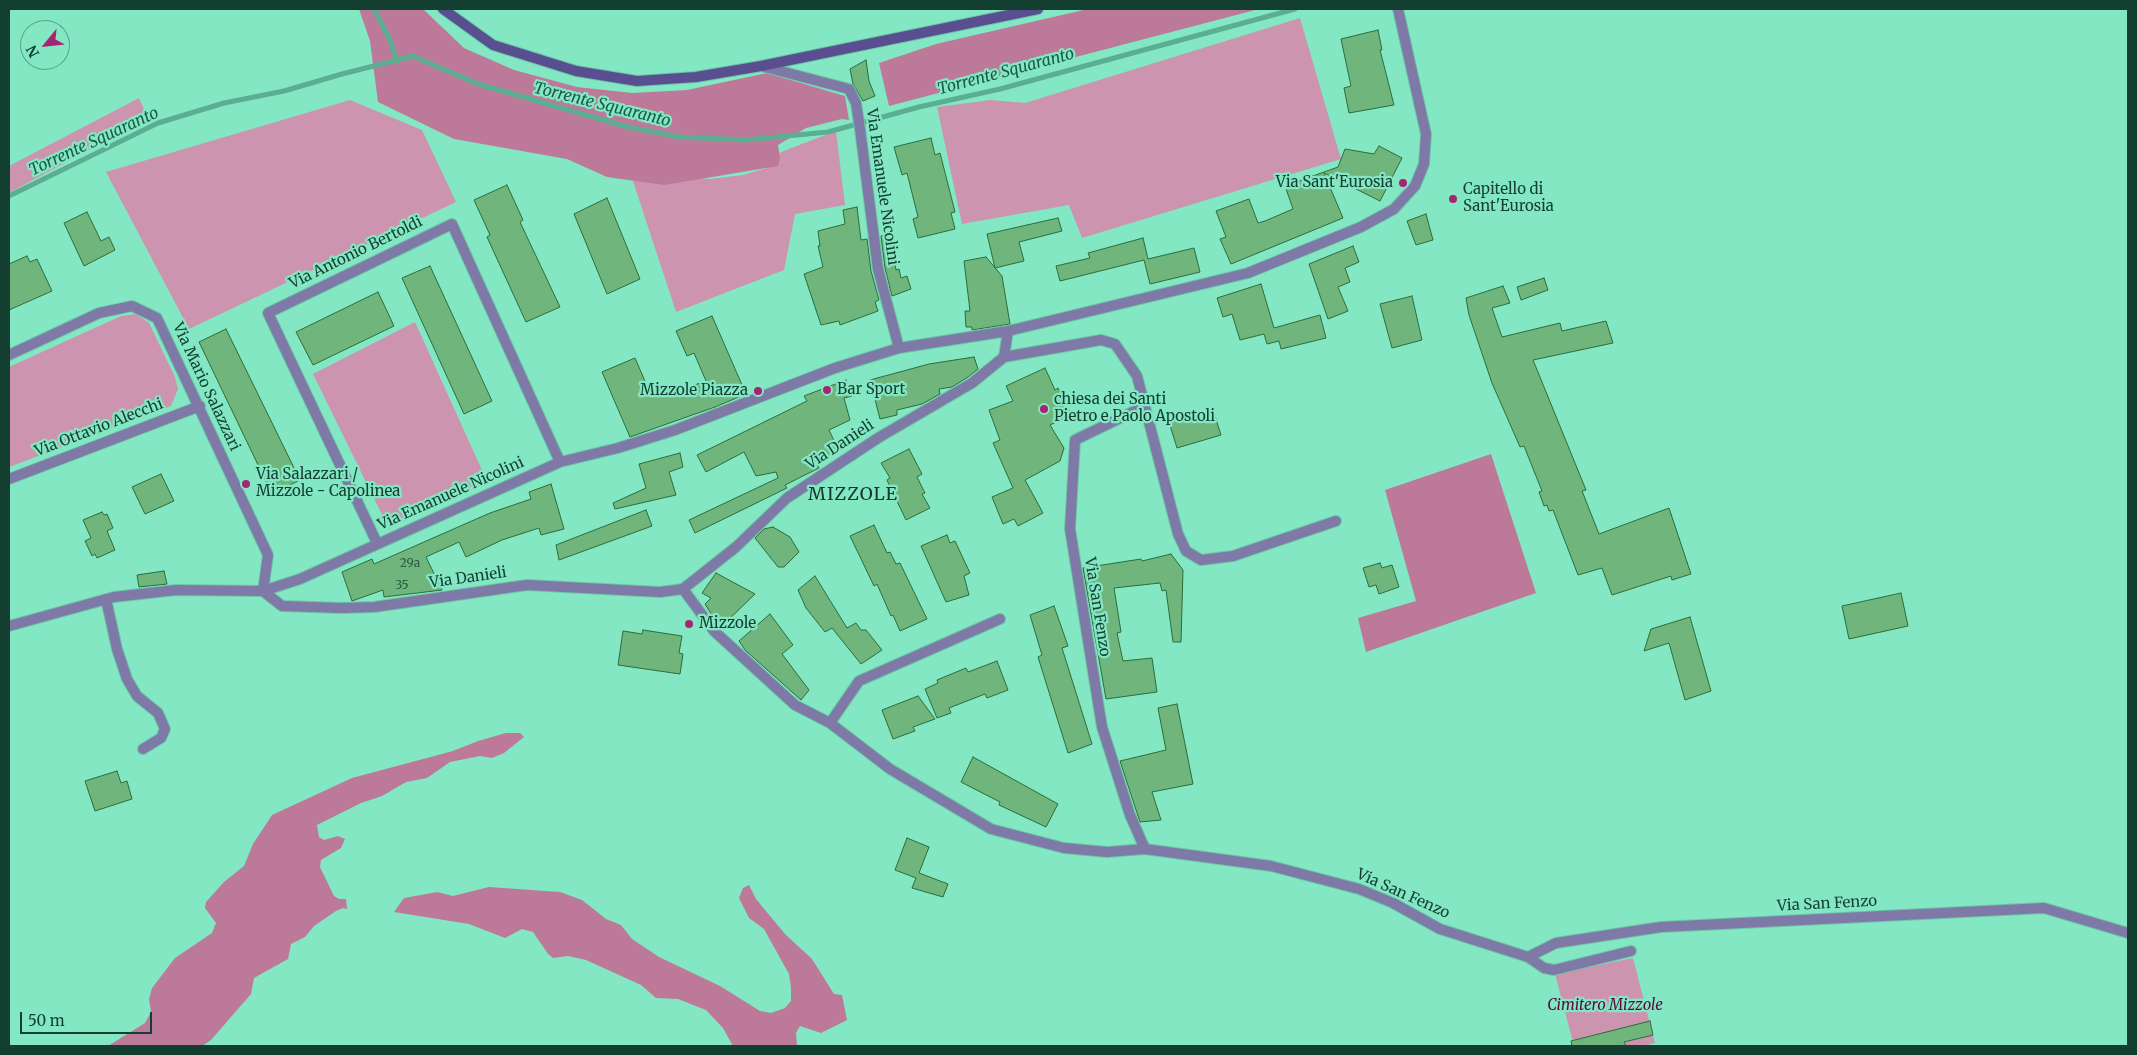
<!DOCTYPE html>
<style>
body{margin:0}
#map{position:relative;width:2137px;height:1055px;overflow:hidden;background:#83e7c4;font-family:Merriweather,serif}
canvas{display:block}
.frame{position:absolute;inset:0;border:10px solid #133f31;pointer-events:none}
.north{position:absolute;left:20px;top:20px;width:50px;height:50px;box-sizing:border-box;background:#83e7c4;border:1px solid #56a489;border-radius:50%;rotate:242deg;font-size:14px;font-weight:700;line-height:20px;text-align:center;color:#133f31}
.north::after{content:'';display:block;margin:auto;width:18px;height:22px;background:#a52473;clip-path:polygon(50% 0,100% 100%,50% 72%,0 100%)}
.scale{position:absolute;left:20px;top:1012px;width:132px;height:22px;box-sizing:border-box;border:2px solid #133f31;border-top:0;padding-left:6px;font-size:15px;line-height:18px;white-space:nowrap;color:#133f31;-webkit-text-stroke:4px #83e7c4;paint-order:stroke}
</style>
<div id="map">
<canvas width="2137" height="1055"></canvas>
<div class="frame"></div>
<div class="north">N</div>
<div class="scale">50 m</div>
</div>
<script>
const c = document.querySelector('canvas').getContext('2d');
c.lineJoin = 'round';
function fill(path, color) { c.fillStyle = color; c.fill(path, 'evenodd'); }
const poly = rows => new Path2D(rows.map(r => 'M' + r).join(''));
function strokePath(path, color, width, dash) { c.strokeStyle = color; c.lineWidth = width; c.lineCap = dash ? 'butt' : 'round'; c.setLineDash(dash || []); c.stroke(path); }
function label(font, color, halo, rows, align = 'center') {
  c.font = font + ' Merriweather,serif'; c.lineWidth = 4.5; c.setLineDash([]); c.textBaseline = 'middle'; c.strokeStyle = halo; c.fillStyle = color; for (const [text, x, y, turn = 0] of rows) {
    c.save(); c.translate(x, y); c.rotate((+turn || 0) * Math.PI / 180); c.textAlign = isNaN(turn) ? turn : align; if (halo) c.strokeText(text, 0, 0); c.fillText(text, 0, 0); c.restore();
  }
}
fill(poly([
 [1300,18,1341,159,1082,238,1069,205,962,224,937,107,991,100,1025,103],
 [139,98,148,118,9,193,9,166],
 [350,100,422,130,456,202,189,329,106,172],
 [836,131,845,205,795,214,784,270,676,312,626,160,656,174,710,179,743,175,767,168,781,152],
 [136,314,149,323,175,377,178,389,171,406,9,467,9,367,121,316],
 [415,322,486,479,389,529,313,374],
 [1633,958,1655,1043,1644,1046,1574,1046,1555,974]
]), '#cd94b0');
fill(poly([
 [359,9,423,9,464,48,514,70,577,87,632,93,687,90,767,73,845,96,849,120,842,119,806,128,778,145,780,158,778,166,664,185,607,177,567,159,454,139,378,102,370,41],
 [1088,9,1259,9,889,106,879,63,936,44],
 [1491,454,1536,593,1366,652,1358,618,1416,601,1385,490],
 [506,733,520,733,524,737,504,753,492,758,480,756,450,762,427,778,406,782,382,796,361,803,317,825,319,837,324,840,338,836,345,839,341,848,321,860,320,867,334,896,339,899,346,899,347,909,343,908,336,911,314,926,305,937,291,944,288,959,254,978,251,994,211,1040,202,1046,108,1046,145,1023,151,1012,149,999,152,988,175,958,212,933,216,923,205,908,206,902,224,882,244,866,253,844,272,815,352,778,453,751,478,741],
 [749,885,756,899,785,934,812,959,834,994,842,995,847,1020,821,1033,800,1026,796,1033,797,1046,733,1046,723,1028,706,1010,678,999,656,998,641,985,586,960,568,956,553,958,548,954,533,932,522,929,505,938,469,924,394,912,404,898,437,892,453,896,489,887,560,892,582,900,606,919,621,925,632,939,659,957,720,986,760,1011,771,1013,785,1008,791,1001,791,988,789,974,764,929,749,918,739,898,743,888]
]), '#bc799a');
strokePath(poly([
 [374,9,390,40,397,62],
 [9,196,158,123,224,103,284,91,342,74,413,56,478,84,628,127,680,137,746,140,828,132,919,107,1000,89,1295,9]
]), '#5bae91', 5);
const building = poly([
 [1378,30,1382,50,1380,50,1394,105,1349,113,1344,88,1351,86,1341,39,1378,30],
 [866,60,869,81,875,96,863,101,853,84,850,69,866,60],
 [931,138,935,155,940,153,955,212,951,213,955,229,918,238,913,219,918,217,907,173,902,175,894,147,931,138],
 [1379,146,1402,158,1380,201,1324,173,1343,218,1231,264,1220,239,1226,237,1216,211,1249,199,1258,223,1265,221,1293,209,1285,186,1338,167,1345,149,1374,154,1379,146],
 [507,185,523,220,520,222,560,307,526,322,487,237,490,235,474,200,507,185],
 [607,198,640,279,607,294,574,214,607,198],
 [857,207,861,240,867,239,871,271,879,300,875,302,878,311,840,325,839,321,821,325,804,274,823,267,818,246,820,246,818,231,845,224,843,210,857,207],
 [87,212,101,241,109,237,115,250,84,266,64,223,87,212],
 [1426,214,1433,240,1416,245,1407,221,1426,214],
 [1058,218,1062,231,1019,242,1024,261,995,268,987,234,1058,218],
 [890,234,896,270,899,269,901,278,907,276,911,289,892,296,885,268,881,236,890,234],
 [1143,238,1148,259,1194,248,1200,272,1150,284,1144,260,1060,281,1056,266,1090,258,1088,253,1143,238],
 [1353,246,1359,262,1345,268,1350,282,1338,287,1348,311,1328,319,1309,264,1353,246],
 [27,256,30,262,37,259,52,291,9,310,9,264,27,256],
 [986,257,1002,276,1010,324,972,330,972,327,966,327,965,311,970,311,964,261,986,257],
 [430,266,492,401,464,414,402,278,430,266],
 [1544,278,1548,290,1521,300,1517,287,1544,278],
 [1261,284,1274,328,1320,315,1326,338,1281,349,1279,341,1267,344,1264,334,1240,340,1232,314,1223,317,1217,298,1261,284],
 [1503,286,1510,303,1492,308,1502,337,1560,323,1562,331,1606,321,1613,343,1533,360,1586,490,1582,491,1599,534,1669,508,1691,574,1672,580,1671,576,1612,595,1602,568,1578,575,1553,510,1549,511,1547,505,1544,506,1539,492,1542,491,1524,446,1520,447,1492,383,1469,315,1466,298,1503,286],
 [378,292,394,326,313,365,296,332,378,292],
 [1412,296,1422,340,1392,348,1380,304,1412,296],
 [712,316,746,394,715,407,630,437,602,372,635,358,651,395,669,388,671,393,706,381,694,353,687,356,676,331,712,316],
 [226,329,300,480,272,494,199,342,226,329],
 [974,357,978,369,968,377,952,387,939,389,940,394,922,404,897,410,897,415,880,419,870,380,929,364,974,357],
 [1045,368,1055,390,1058,388,1071,415,1050,425,1064,448,1060,461,1025,480,1043,513,1018,526,1014,519,1003,524,992,497,1013,488,993,443,1000,440,989,410,1013,401,1006,386,1045,368],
 [846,380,852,396,844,398,850,420,829,430,839,451,816,461,819,468,785,485,787,488,695,533,689,520,778,478,776,472,756,476,744,452,706,472,697,455,807,401,804,396,846,380],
 [1191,411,1193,416,1200,413,1201,417,1214,413,1221,435,1177,448,1168,419,1191,411],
 [909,449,922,474,917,477,925,493,922,494,930,508,906,520,891,489,887,480,890,478,881,463,909,449],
 [680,453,683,467,669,472,676,495,615,509,613,503,646,488,639,464,680,453],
 [161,474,174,501,145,514,132,487,161,474],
 [551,484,564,529,541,535,539,528,502,540,466,557,459,542,426,557,442,590,384,597,383,590,352,601,342,572,372,559,374,564,490,513,531,499,529,492,551,484],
 [646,510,652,526,559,560,556,545,646,510],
 [102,512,104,515,107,514,113,528,107,531,115,550,97,558,95,554,92,556,85,541,91,538,83,520,102,512],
 [874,525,887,553,890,552,896,564,900,563,927,619,900,631,893,615,891,616,877,584,874,586,850,536,874,525],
 [773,527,790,537,799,552,784,567,778,567,755,538,764,529,773,527],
 [947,535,950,543,955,541,970,573,964,576,969,595,946,602,921,546,947,535],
 [1171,554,1183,570,1181,642,1173,642,1166,590,1162,591,1160,583,1114,588,1121,632,1117,633,1123,661,1152,658,1157,692,1106,699,1083,568,1141,559,1142,561,1171,554],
 [1380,563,1382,568,1392,565,1399,587,1379,594,1376,585,1369,587,1363,568,1380,563],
 [164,571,167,584,139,587,137,575,164,571],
 [716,573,755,594,720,628,705,604,711,598,702,593,716,573],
 [815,576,847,628,856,623,861,630,866,630,882,650,861,664,832,628,825,632,806,608,798,590,815,576],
 [1901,593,1908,626,1849,639,1842,606,1901,593],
 [1054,606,1068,646,1062,648,1092,744,1068,753,1038,657,1042,655,1030,615,1054,606],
 [770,614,793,645,782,654,809,690,801,700,745,650,739,641,770,614],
 [1690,617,1711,691,1685,700,1669,643,1644,651,1651,629,1690,617],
 [643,630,682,636,679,653,683,654,680,674,618,665,623,631,642,634,643,630],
 [997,661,1008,690,987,698,985,694,949,708,951,713,937,718,925,689,938,683,937,680,966,668,968,672,997,661],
 [918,696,935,719,913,727,915,731,893,739,882,710,918,696],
 [1177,704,1193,784,1152,792,1161,820,1140,822,1120,761,1166,750,1158,708,1177,704],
 [973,757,1058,804,1046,827,999,805,1000,802,961,782,973,757],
 [117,771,121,783,127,781,132,799,95,811,85,781,117,771],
 [907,838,929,847,919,873,948,884,943,897,912,888,916,878,895,870,907,838],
 [1650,1021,1653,1035,1624,1042,1626,1046,1572,1046,1571,1041,1650,1021]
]);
fill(building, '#70b57c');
strokePath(building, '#296e3a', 1);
const street = poly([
 [761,66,849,89,856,103,860,129,878,269,899,348],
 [9,355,99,313,132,306,157,318,268,555,263,591],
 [1004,357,1101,340,1115,344,1137,376,1178,534,1186,551,1201,560,1233,556,1336,521],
 [1145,406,1075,440,1070,529,1102,727,1130,815,1145,849],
 [9,479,200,406],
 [377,543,268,313,452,224,560,462],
 [683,589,714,631,795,705,830,723,890,769,991,829,1064,848,1107,852,1145,849,1271,866,1359,889,1393,903,1440,929,1528,957,1544,968,1554,970,1631,951],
 [263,591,282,606,342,608,374,607,527,585,660,592,683,589,736,547,787,498,878,438,972,383,1004,357,1008,331],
 [106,599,117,649,127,679,137,696,158,713,165,729,161,738,143,749],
 [9,626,114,597,176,590,263,591,300,579,560,462,618,448,675,430,835,368,899,348,1008,331,1248,273,1361,227,1394,209,1415,186,1424,164,1426,134,1398,9],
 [830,723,859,681,1000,619],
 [1528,957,1556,943,1661,927,2044,908,2128,933]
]);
const secondary = poly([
 [443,9,493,45,576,71,637,81,696,77,761,66,1038,9]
]);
strokePath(street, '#6dc5a7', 12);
strokePath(secondary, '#6dc5a7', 12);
strokePath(street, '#7e79a7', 10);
strokePath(secondary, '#584e90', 10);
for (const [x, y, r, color] of [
 [1403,183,5,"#a52473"],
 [1453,199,5,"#a52473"],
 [827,390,5,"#a52473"],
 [758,391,5,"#a52473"],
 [1044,409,5,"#a52473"],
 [246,484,5,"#a52473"],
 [689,624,5,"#a52473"]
]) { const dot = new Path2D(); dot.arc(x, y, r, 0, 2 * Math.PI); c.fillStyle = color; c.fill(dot); strokePath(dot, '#83e7c4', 2); }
label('12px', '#2a5c44', null, [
 ["29a",410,564],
 ["35",402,586]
]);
label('15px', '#133f31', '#83e7c4', [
 ["Via Sant'Eurosia",1393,183,"right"],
 ["Capitello di",1463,190],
 ["Sant'Eurosia",1463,207],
 ["Bar Sport",837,390],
 ["Mizzole Piazza",748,391,"right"],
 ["chiesa dei Santi",1054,400],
 ["Pietro e Paolo Apostoli",1054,417],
 ["Via Salazzari /",256,475],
 ["Mizzole - Capolinea",256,492],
 ["Mizzole",699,624]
], 'left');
label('15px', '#133f31', '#83e7c4', [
 ["Via Emanuele Nicolini",882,187,82],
 ["Via Antonio Bertoldi",356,253,-26],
 ["Via Mario Salazzari",206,387,65],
 ["Via Ottavio Alecchi",99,428,-21],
 ["Via Danieli",840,445,-33],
 ["Via Emanuele Nicolini",451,494,-24],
 ["Via Danieli",468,578,-8],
 ["Via San Fenzo",1097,607,81],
 ["Via San Fenzo",1403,894,24],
 ["Via San Fenzo",1827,904,-3]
]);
label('italic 15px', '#5a083c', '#83e7c4', [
 ["Cimitero Mizzole",1605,1006]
]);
label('italic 16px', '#185a46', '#83e7c4', [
 ["Torrente Squaranto",1006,72,-15],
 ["Torrente Squaranto",602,105,14],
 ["Torrente Squaranto",94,142,-25]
]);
c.letterSpacing = '1px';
label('18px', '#17372c', '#83e7c4', [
 ["MIZZOLE",853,495]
]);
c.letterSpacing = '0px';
</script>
